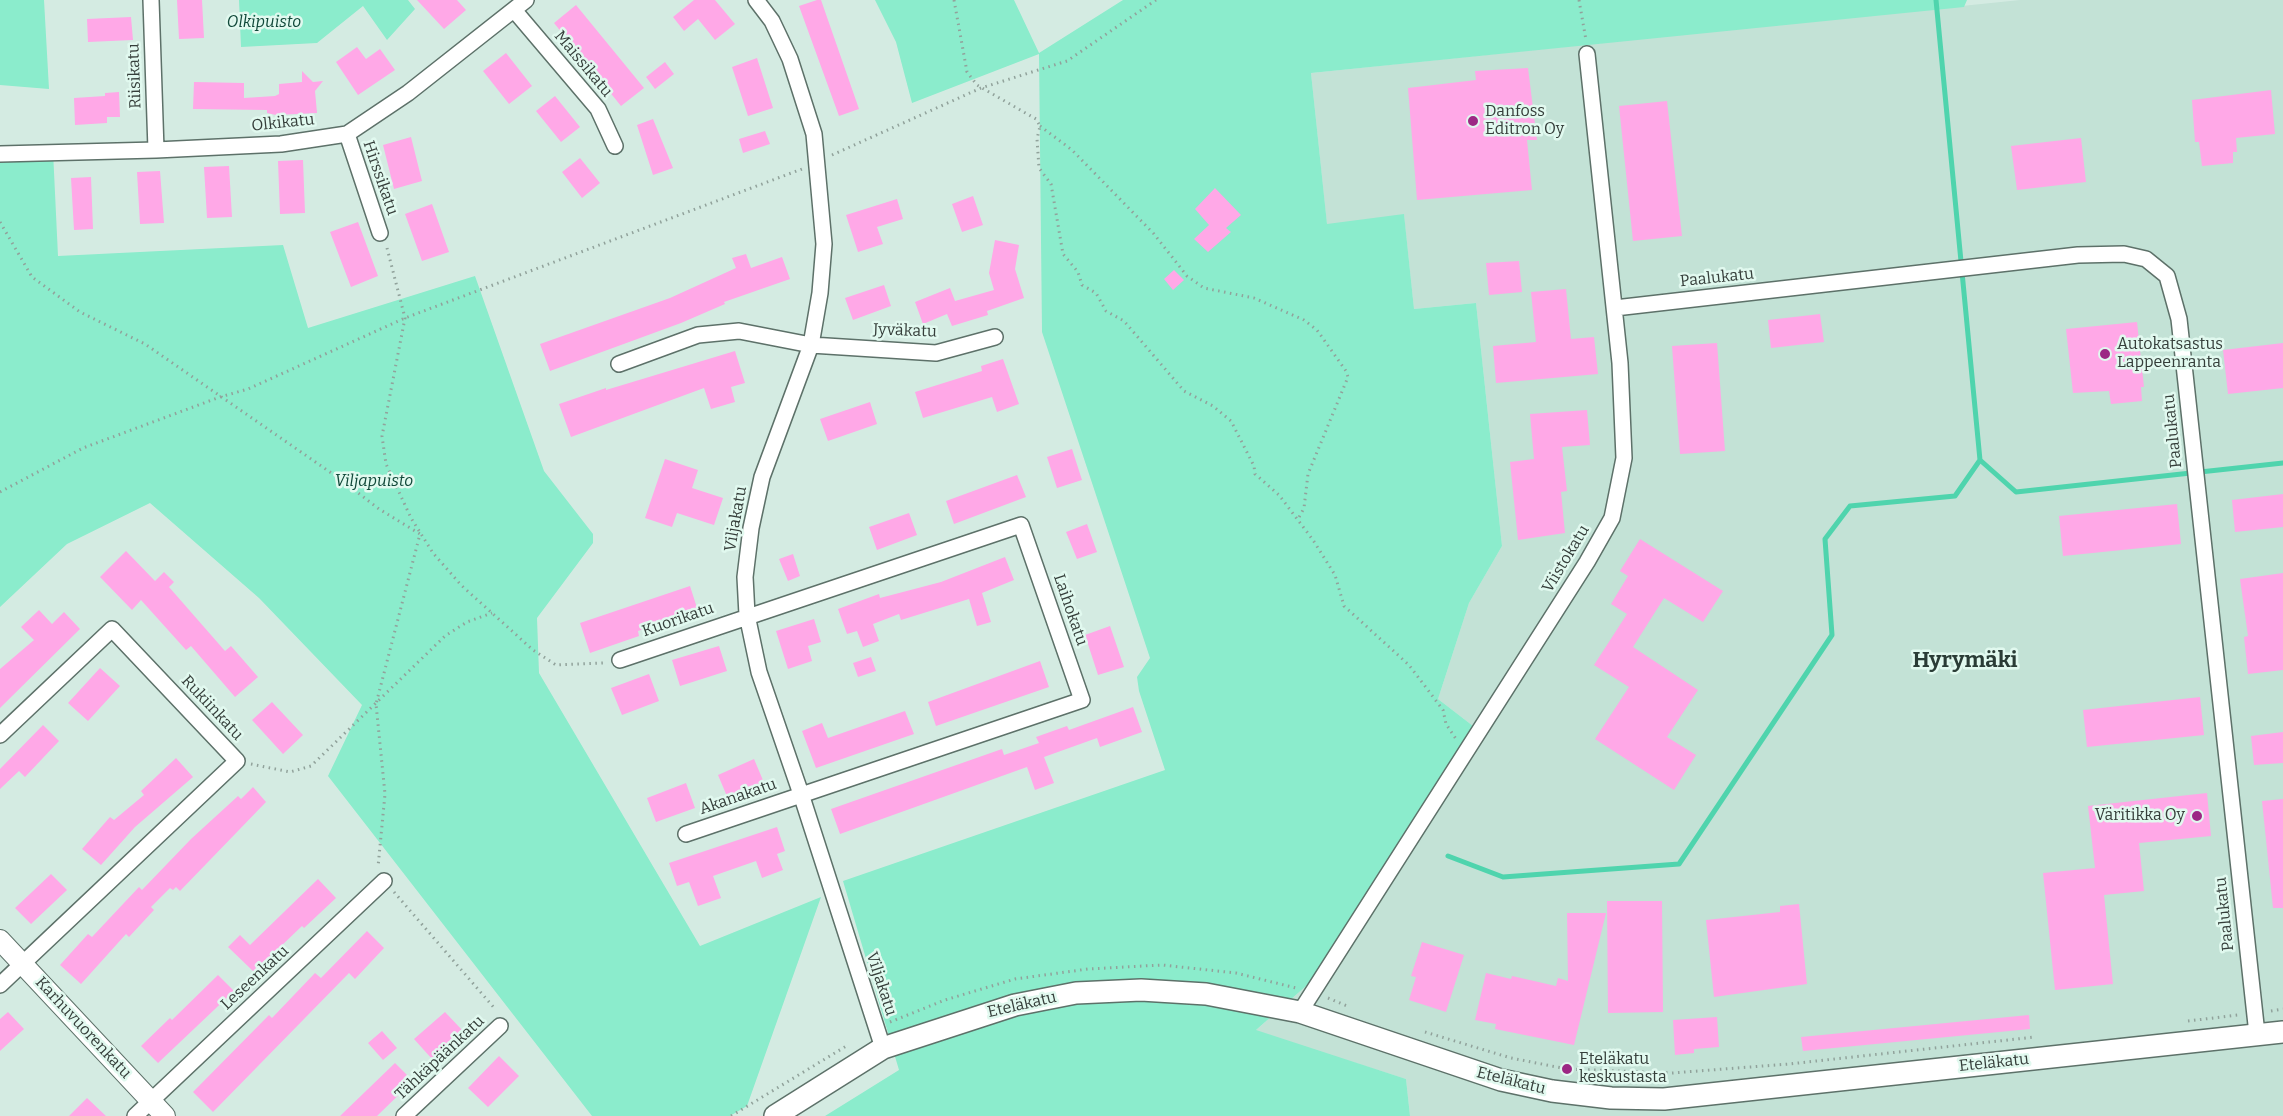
<!DOCTYPE html>
<meta charset="utf-8">
<style>
body{margin:0}
canvas{display:block;background:#d4ebe2}
</style>
<canvas width="2283" height="1116"></canvas>
<script>
const c = document.querySelector('canvas').getContext('2d');
c.lineJoin = 'round';
function fill(path, color) { c.fillStyle = color; c.fill(path, 'evenodd'); }
const poly = rows => new Path2D(rows.map(r => 'M' + r).join(''));
function strokePath(path, color, width, dash) { c.strokeStyle = color; c.lineWidth = width; c.lineCap = dash ? 'butt' : 'round'; c.setLineDash(dash || []); c.stroke(path); }
function label(font, color, halo, rows, align = 'center') {
  c.font = font + ' Bitter,serif'; c.lineWidth = 5; c.setLineDash([]); c.textBaseline = 'middle'; c.strokeStyle = halo; c.fillStyle = color; for (const [text, x, y, turn = 0] of rows) {
    c.save(); c.translate(x, y); c.rotate((+turn || 0) * Math.PI / 180); c.textAlign = isNaN(turn) ? turn : align; if (halo) c.strokeText(text, 0, 0); c.fillText(text, 0, 0); c.restore();
  }
}
fill(poly([
 [2020,0,2283,0,2283,1116,1410,1116,1406,1079,1255,1031,1314,979,1473,726,1438,699,1469,603,1502,546,1476,303,1414,309,1404,215,1327,225,1311,73]
]), '#c3e2d6');
fill(poly([
 [0,0,44,0,49,89,0,85],
 [239,0,408,0,415,9,387,40,363,6,317,43,241,47],
 [875,0,1014,0,1039,53,1123,0,1967,0,1964,7,1311,73,1327,224,1404,214,1414,309,1476,303,1502,546,1469,603,1438,699,1473,726,1314,979,1256,1030,1406,1079,1410,1116,825,1116,899,1070,843,881,1165,770,1139,691,1137,677,1150,658,1042,332,1039,54,912,103,896,42],
 [53,151,58,256,283,245,308,328,475,276,544,471,593,534,593,543,537,618,539,673,700,946,821,897,747,1106,730,1116,592,1116,328,776,362,705,259,598,150,503,67,544,0,607,0,163]
]), '#8beccc');
strokePath(poly([
 [1980,460,2016,492,2283,463],
 [1448,856,1503,877,1679,864,1832,635,1825,539,1850,506,1955,496,1980,460,1936,0]
]), '#4fd4ad', 5);
fill(poly([
 [177,0,202,0,204,38,179,39],
 [417,0,457,0,466,10,444,29],
 [694,0,715,0,735,24,715,40,698,19,684,31,673,17],
 [817,0,821,0,859,109,839,116,799,6],
 [576,5,644,88,621,106,554,23],
 [131,17,133,40,88,42,87,19],
 [357,47,366,59,380,49,395,70,358,95,336,62],
 [506,53,532,86,509,104,483,71],
 [757,58,773,108,748,116,732,67],
 [665,62,674,74,655,89,646,77],
 [1528,68,1537,140,1527,140,1532,190,1417,200,1408,88,1476,80,1475,71],
 [302,71,313,82,323,81,315,91,317,113,276,115,267,113,267,110,193,109,194,82,244,83,244,98,275,96,279,94,279,84,302,82],
 [2271,90,2275,134,2236,138,2237,152,2233,152,2233,163,2202,166,2199,142,2195,142,2192,100],
 [119,92,120,117,107,117,107,123,75,125,74,98,105,96,105,93],
 [555,96,580,127,561,142,536,111],
 [1667,101,1682,236,1633,241,1619,106],
 [653,119,673,168,653,175,637,125],
 [765,131,770,144,743,153,739,139],
 [411,137,422,181,394,189,383,145],
 [2081,138,2086,182,2017,190,2011,146],
 [580,158,600,183,582,198,562,172],
 [303,160,305,213,280,214,278,161],
 [229,166,232,217,207,218,204,167],
 [160,171,164,223,140,224,137,172],
 [91,177,93,229,74,230,71,178],
 [1215,188,1241,215,1226,228,1231,232,1208,252,1194,239,1209,225,1195,209],
 [973,196,983,225,962,232,952,204],
 [897,199,903,219,877,227,883,244,858,252,846,215],
 [432,204,449,252,422,261,405,214],
 [358,222,378,276,351,287,330,232],
 [995,240,1019,245,1015,269,1024,298,987,311,988,315,952,326,947,314,923,324,915,302,950,288,955,301,994,290,989,273],
 [746,254,751,268,782,257,790,279,724,302,725,304,681,323,550,371,540,344,670,298,736,268,732,258],
 [1519,261,1522,292,1489,295,1486,263],
 [1174,270,1184,280,1173,290,1164,279],
 [884,285,891,306,853,320,845,298],
 [1566,289,1571,339,1594,337,1598,374,1496,383,1493,346,1536,342,1531,292],
 [1820,314,1824,342,1771,348,1768,320],
 [2137,322,2144,387,2141,387,2142,401,2111,404,2109,391,2073,393,2066,329],
 [1717,343,1725,451,1680,454,1672,346],
 [2283,343,2283,388,2228,394,2223,350],
 [735,351,745,383,731,387,735,402,711,409,704,388,571,437,559,404,606,388,606,390],
 [1003,359,1019,404,997,412,992,397,923,418,915,392,982,371,981,366],
 [870,402,877,424,828,441,820,419],
 [1587,410,1590,445,1562,447,1567,491,1561,492,1565,533,1518,540,1510,462,1534,459,1530,414],
 [1072,449,1082,480,1057,488,1047,457],
 [665,459,698,470,692,488,723,498,714,525,677,513,672,527,645,518],
 [1017,475,1026,497,954,524,946,501],
 [2283,494,2283,527,2235,532,2232,500],
 [2177,504,2181,544,2063,556,2059,516],
 [909,513,917,535,877,550,869,527],
 [1087,524,1097,552,1077,559,1066,532],
 [1640,539,1723,591,1703,622,1664,598,1633,647,1698,690,1667,737,1696,755,1674,790,1595,739,1629,687,1594,665,1627,614,1611,604,1628,576,1620,571],
 [126,551,155,581,164,572,174,582,169,587,225,651,231,646,258,677,235,697,191,646,186,650,141,600,132,610,100,577],
 [793,554,800,576,788,581,779,559],
 [1005,557,1014,580,982,593,991,622,977,626,969,599,901,620,899,614,873,624,879,641,863,647,857,631,847,634,838,609,879,594,880,598,941,582],
 [2283,573,2283,670,2248,674,2244,637,2248,636,2240,579],
 [690,586,698,611,638,631,639,636,590,653,580,623],
 [39,610,52,624,64,612,80,629,0,708,0,669,34,640,21,627],
 [814,619,821,642,808,646,812,661,788,669,776,631],
 [1110,626,1124,667,1098,675,1085,635],
 [719,646,727,671,680,686,672,660],
 [871,657,876,671,858,677,853,663],
 [1040,661,1049,687,936,726,928,702],
 [100,668,120,686,88,721,68,703],
 [649,674,659,701,622,715,611,688],
 [2200,697,2204,735,2087,747,2083,710],
 [272,702,303,735,283,754,252,720],
 [1133,707,1142,732,1100,747,1097,738,1044,757,1054,783,1035,790,1027,767,840,834,831,809,1002,749,1004,755,1039,743,1036,737,1067,726,1069,730],
 [905,711,914,734,816,768,802,731,822,723,828,738],
 [43,725,59,741,25,777,19,771,0,789,0,769],
 [2283,732,2283,763,2254,765,2251,736],
 [176,758,193,777,135,827,101,865,82,849,110,817,114,820,144,795,141,791],
 [754,759,765,785,729,801,718,775],
 [686,783,695,808,656,822,647,798],
 [253,787,266,802,180,891,176,887,173,890,170,888,151,907,154,910,129,937,126,934,81,984,60,965,88,934,92,937,139,887,142,890,191,839,238,796,241,799],
 [2207,793,2211,836,2139,843,2144,891,2104,895,2113,984,2055,990,2043,873,2095,868,2088,806],
 [2283,799,2283,908,2273,908,2262,801],
 [777,827,785,851,777,854,783,870,762,878,756,861,713,876,721,898,698,906,689,882,677,886,669,863],
 [51,874,67,890,31,924,15,908],
 [318,879,336,898,304,928,302,926,254,972,228,947,240,935,250,945],
 [1607,901,1662,901,1663,1012,1608,1013],
 [1799,904,1807,984,1714,997,1706,920,1780,912,1780,906],
 [1567,913,1606,913,1574,1045,1495,1029,1496,1024,1475,1020,1486,973,1511,979,1512,976,1556,986,1558,978,1568,981],
 [367,931,384,948,355,979,349,973,213,1112,193,1092,269,1015,272,1018,315,973,321,978],
 [1422,942,1464,955,1446,1012,1409,1000,1416,977,1411,976],
 [218,975,234,991,158,1063,141,1046,170,1018,172,1020],
 [8,1012,24,1029,0,1051,0,1019],
 [445,1012,463,1031,432,1059,414,1039],
 [2029,1015,2030,1029,1803,1051,1801,1037],
 [1717,1017,1719,1047,1694,1049,1694,1053,1675,1055,1673,1020],
 [382,1031,397,1048,383,1060,368,1043],
 [499,1056,519,1076,488,1107,468,1088],
 [395,1063,413,1081,377,1116,340,1116],
 [87,1098,106,1116,69,1116]
]), '#ffa8e7');
const minor = poly([
 [151,0,156,150],
 [756,0,772,21,790,59,814,134,824,244,820,293,811,345,762,477,751,528,745,577,747,615,759,672,801,794,883,1048],
 [514,10,598,109,615,146],
 [347,134,380,233],
 [0,154,156,150,281,144,347,134,408,93,526,0],
 [1615,308,2078,255,2124,254,2146,259,2167,276,2179,319,2257,1034],
 [619,364,698,335,739,331,811,345,936,353,995,337],
 [620,660,1021,525,1082,700,686,834],
 [0,735,112,629,237,761,0,985],
 [1300,1012,1587,562,1612,518,1624,458,1620,363,1587,54],
 [135,1116,384,881],
 [404,1116,500,1026]
]);
const tertiary = poly([
 [0,940,165,1116]
]);
const secondary = poly([
 [775,1116,883,1048,1015,1005,1076,993,1141,990,1206,994,1300,1012,1501,1080,1552,1091,1611,1098,1664,1099,2283,1032]
]);
strokePath(minor, '#5d7169', 18);
strokePath(tertiary, '#5d7169', 22);
strokePath(secondary, '#5d7169', 24);
strokePath(poly([
 [954,0,967,72,977,85,1036,119,1040,126,1037,139,1039,168,1051,184,1063,254,1078,272,1082,285,1096,293,1106,311,1124,321,1184,391,1213,406,1231,421,1254,466,1255,474,1279,495,1313,540,1335,575,1344,606,1409,665,1443,710,1446,724,1456,739],
 [1579,0,1586,40],
 [1040,126,1072,150,1154,234,1187,276,1204,288,1254,298,1304,320,1317,330,1346,371,1348,377,1308,474,1304,508,1298,519],
 [832,155,981,88,1067,61,1156,0],
 [0,222,32,277,80,312,145,344,340,479,379,509,420,534,376,704,385,794,378,867],
 [387,248,405,318,382,436,386,464,411,518,433,553,461,585,533,650,556,665,604,663],
 [0,492,83,448,220,397,248,389,405,318,802,169],
 [251,764,290,772,311,766,445,636,467,622,492,613],
 [394,892,496,1010],
 [1328,998,1347,1006],
 [2271,1011,2283,1009],
 [2188,1021,2238,1015],
 [890,1022,945,1000,1015,979,1088,969,1162,965,1236,973,1296,988],
 [1425,1032,1511,1058,1567,1069,1672,1073,1789,1064,2035,1037],
 [731,1116,848,1045]
]), '#91a29b', 3, [1.5, 4.5]);
strokePath(minor, '#fff', 15);
strokePath(tertiary, '#fff', 20);
strokePath(secondary, '#fff', 21);
for (const [x, y, r, color] of [
 [1473,121,6,"#9c2884"],
 [2105,354,6,"#9c2884"],
 [2197,816,6,"#9c2884"],
 [1567,1069,6,"#9c2884"]
]) { const dot = new Path2D(); dot.arc(x, y, r, 0, 2 * Math.PI); c.fillStyle = color; c.fill(dot); strokePath(dot, '#e1f9ef', 2); }
label('italic 16px', '#104839', '#e1f9ef', [
 ["Olkipuisto",264,23],
 ["Viljapuisto",374,482]
]);
label('16px', '#353e3a', '#e1f9ef', [
 ["Maissikatu",583,64,50],
 ["Riisikatu",135,76,-92],
 ["Olkikatu",283,123,-6],
 ["Hirssikatu",380,178,71],
 ["Paalukatu",1717,278,-6],
 ["Jyväkatu",905,331,2],
 ["Paalukatu",2173,431,-96],
 ["Viljakatu",736,519,-80],
 ["Viistokatu",1566,559,-59],
 ["Laihokatu",1070,610,71],
 ["Kuorikatu",678,620,-19],
 ["Rukiinkatu",212,708,47],
 ["Akanakatu",738,797,-19],
 ["Paalukatu",2225,914,-96],
 ["Leseenkatu",255,978,-43],
 ["Viljakatu",881,984,72],
 ["Eteläkatu",1022,1005,-13],
 ["Karhuvuorenkatu",83,1028,47],
 ["Tähkäpäänkatu",440,1058,-43],
 ["Eteläkatu",1994,1063,-6],
 ["Eteläkatu",1511,1081,14]
]);
label('16px', '#353e3a', '#e1f9ef', [
 ["Danfoss",1485,112],
 ["Editron Oy",1485,130],
 ["Autokatsastus",2117,345],
 ["Lappeenranta",2117,363],
 ["Väritikka Oy",2185,816,"right"],
 ["Eteläkatu",1579,1060],
 ["keskustasta",1579,1078]
], 'left');
label('bold 22px', '#2a3c36', '#e1f9ef', [
 ["Hyrymäki",1965,661]
]);
</script>
